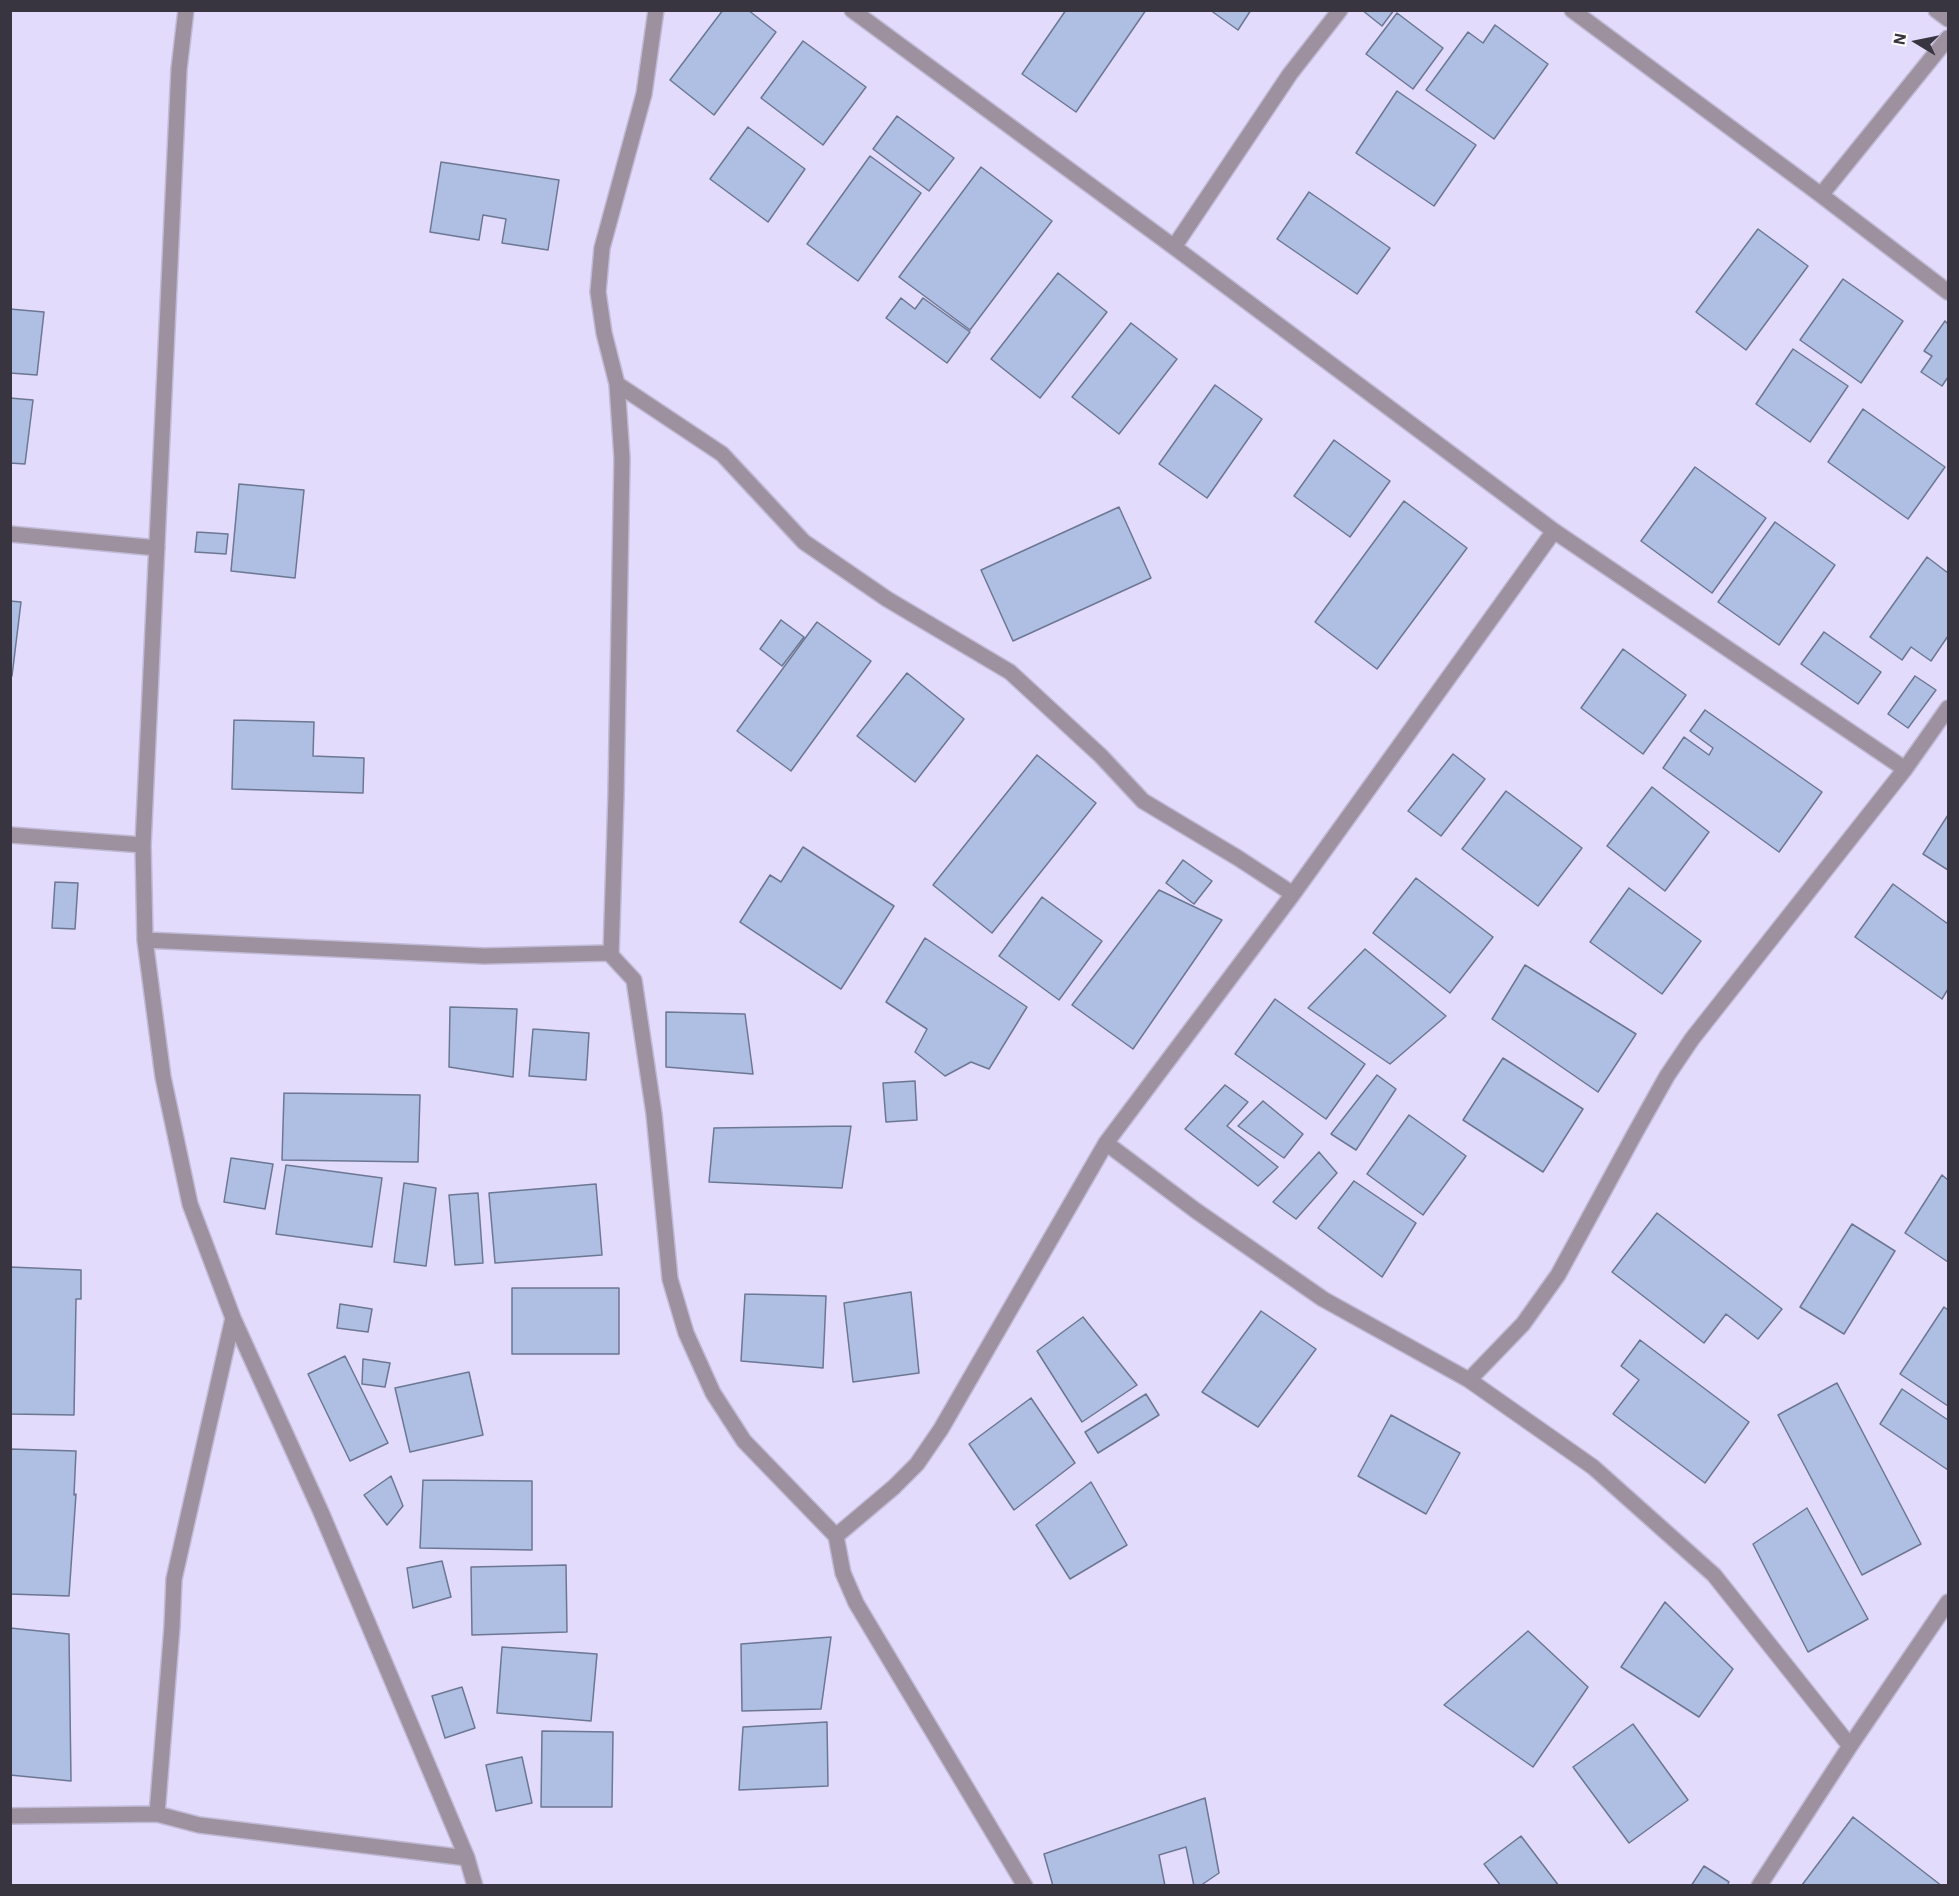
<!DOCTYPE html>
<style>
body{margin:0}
#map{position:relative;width:1959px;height:1896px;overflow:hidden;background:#e2dbfb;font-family:"IBM Plex Sans",sans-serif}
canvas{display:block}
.frame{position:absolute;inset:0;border:12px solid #383541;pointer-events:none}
.north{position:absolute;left:1887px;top:12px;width:60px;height:60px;-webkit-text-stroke:4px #fff;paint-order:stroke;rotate:280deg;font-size:16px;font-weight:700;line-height:24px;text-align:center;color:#383541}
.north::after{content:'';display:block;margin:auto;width:21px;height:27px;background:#383541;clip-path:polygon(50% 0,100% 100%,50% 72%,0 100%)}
</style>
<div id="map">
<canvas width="1959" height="1896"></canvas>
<div class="frame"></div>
<div class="north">N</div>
</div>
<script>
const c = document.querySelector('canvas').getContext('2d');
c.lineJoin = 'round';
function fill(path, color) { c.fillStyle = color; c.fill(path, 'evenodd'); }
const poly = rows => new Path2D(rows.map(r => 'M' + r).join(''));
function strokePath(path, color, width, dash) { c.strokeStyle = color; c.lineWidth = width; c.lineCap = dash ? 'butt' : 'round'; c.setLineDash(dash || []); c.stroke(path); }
const building = poly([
 [723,10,748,10,776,32,714,115,670,80,723,10],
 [1066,10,1146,10,1076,112,1022,74,1066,10],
 [1210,10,1251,10,1238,30,1210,10],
 [1362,10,1394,10,1382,26,1362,10],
 [1397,13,1443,48,1413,89,1366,54,1397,13],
 [1495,25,1548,64,1494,139,1426,90,1468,32,1483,43,1495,25],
 [803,41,866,87,823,145,761,98,803,41],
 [1397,91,1476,145,1434,206,1356,153,1397,91],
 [897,116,954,158,929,191,873,149,897,116],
 [748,127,805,169,768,222,710,179,748,127],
 [870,156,921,193,858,281,807,244,870,156],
 [441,162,559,180,548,250,502,243,506,219,483,215,479,240,430,232,441,162],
 [981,167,1052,221,970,330,899,277,981,167],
 [1309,192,1390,248,1357,294,1277,239,1309,192],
 [1758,229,1808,266,1746,350,1696,312,1758,229],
 [1058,273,1107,312,1040,398,991,359,1058,273],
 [1843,279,1903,321,1861,383,1800,340,1843,279],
 [901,298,915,309,923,298,970,332,947,363,886,318,901,298],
 [10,309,44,312,37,375,10,373,10,309],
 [1945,321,1948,324,1948,377,1942,386,1921,372,1932,356,1924,351,1945,321],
 [1131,323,1177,359,1119,434,1072,397,1131,323],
 [1793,349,1848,386,1810,442,1756,404,1793,349],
 [1215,385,1262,419,1207,498,1159,464,1215,385],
 [10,398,33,400,25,464,10,463,10,398],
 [1863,409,1945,467,1908,519,1828,462,1863,409],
 [1334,440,1390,481,1350,537,1294,496,1334,440],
 [1695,467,1766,518,1712,593,1641,541,1695,467],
 [239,484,304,490,295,578,231,571,239,484],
 [1404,501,1467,548,1377,669,1315,622,1404,501],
 [1119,507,1151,578,1013,641,981,570,1119,507],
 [1775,522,1835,565,1779,645,1718,602,1775,522],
 [197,532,228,534,226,554,195,552,197,532],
 [1927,557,1948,573,1948,636,1931,661,1911,647,1902,660,1870,637,1927,557],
 [10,601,21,602,12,676,10,676,10,601],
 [781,620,804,637,782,666,760,649,781,620],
 [817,622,871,661,791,771,737,731,817,622],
 [1824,632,1881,672,1858,704,1801,664,1824,632],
 [1623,649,1686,695,1643,754,1581,708,1623,649],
 [907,673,964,719,915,782,857,736,907,673],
 [1915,676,1936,690,1908,728,1888,714,1915,676],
 [1705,710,1822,792,1779,852,1663,768,1684,737,1709,755,1713,748,1690,731,1705,710],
 [234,720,314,722,313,756,364,758,363,793,232,789,234,720],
 [1453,754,1485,779,1441,836,1408,811,1453,754],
 [1037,755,1096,803,992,933,933,885,1037,755],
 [1652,787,1709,832,1665,891,1607,846,1652,787],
 [1506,791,1582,848,1538,906,1462,849,1506,791],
 [1948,815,1948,870,1923,854,1948,815],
 [803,847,894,906,841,989,740,922,770,875,781,882,803,847],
 [1183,860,1212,881,1194,904,1166,883,1183,860],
 [1416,878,1493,937,1450,993,1373,933,1416,878],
 [55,882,78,883,75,929,52,928,55,882],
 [1893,884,1948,924,1948,989,1942,999,1855,937,1893,884],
 [1629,888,1701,941,1662,994,1590,942,1629,888],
 [1159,890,1222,920,1133,1049,1072,1005,1159,890],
 [1042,897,1102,941,1059,1000,999,956,1042,897],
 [925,938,1027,1007,989,1069,971,1062,945,1076,915,1052,927,1029,886,1002,925,938],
 [1365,949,1446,1016,1390,1064,1308,1008,1365,949],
 [1525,965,1636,1034,1598,1092,1492,1019,1525,965],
 [1275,999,1365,1064,1326,1119,1235,1054,1275,999],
 [450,1007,517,1009,513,1077,449,1067,450,1007],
 [666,1012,745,1014,753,1074,666,1067,666,1012],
 [533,1029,589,1033,586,1080,529,1076,533,1029],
 [1503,1058,1583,1109,1543,1172,1463,1120,1503,1058],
 [1377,1075,1396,1089,1356,1150,1331,1134,1377,1075],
 [915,1081,917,1120,886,1122,883,1083,915,1081],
 [1225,1085,1248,1102,1227,1126,1278,1167,1258,1186,1185,1129,1225,1085],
 [284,1093,420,1095,418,1162,282,1160,284,1093],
 [1263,1101,1303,1134,1284,1158,1238,1126,1263,1101],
 [1409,1115,1466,1156,1423,1215,1367,1174,1409,1115],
 [851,1126,842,1188,709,1182,714,1128,851,1126],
 [1319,1152,1337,1173,1296,1219,1273,1202,1319,1152],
 [231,1158,273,1164,265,1209,224,1202,231,1158],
 [286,1165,382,1178,372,1247,276,1234,286,1165],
 [1942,1175,1948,1180,1948,1262,1905,1233,1942,1175],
 [1354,1181,1416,1223,1382,1277,1318,1228,1354,1181],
 [404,1183,436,1188,426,1266,394,1262,404,1183],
 [596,1184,602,1255,495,1263,489,1193,596,1184],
 [478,1193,483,1263,455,1265,449,1195,478,1193],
 [1657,1213,1782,1309,1758,1339,1726,1314,1704,1343,1612,1272,1657,1213],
 [1852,1224,1895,1251,1844,1334,1800,1307,1852,1224],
 [10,1267,81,1270,81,1299,76,1299,74,1415,10,1414,10,1267],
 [512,1288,619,1288,619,1354,512,1354,512,1288],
 [911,1292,919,1373,853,1382,844,1303,911,1292],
 [745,1294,826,1296,823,1368,741,1361,745,1294],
 [340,1304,372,1309,368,1332,337,1328,340,1304],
 [1944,1307,1948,1310,1948,1406,1900,1374,1944,1307],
 [1261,1311,1316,1349,1258,1427,1202,1392,1261,1311],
 [1083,1317,1137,1385,1082,1422,1037,1351,1083,1317],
 [1640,1340,1749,1422,1705,1483,1613,1414,1639,1380,1621,1366,1640,1340],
 [345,1356,388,1443,350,1461,308,1374,345,1356],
 [363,1359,390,1363,385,1387,362,1384,363,1359],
 [469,1372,483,1435,410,1452,395,1388,469,1372],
 [1837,1383,1921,1544,1862,1575,1778,1415,1837,1383],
 [1902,1389,1948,1420,1948,1470,1880,1424,1902,1389],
 [1146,1394,1159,1415,1098,1453,1085,1432,1146,1394],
 [1031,1398,1075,1463,1014,1510,969,1444,1031,1398],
 [1391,1415,1460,1453,1426,1514,1358,1476,1391,1415],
 [10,1449,76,1451,74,1495,76,1494,69,1596,10,1594,10,1449],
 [391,1476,403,1506,387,1525,364,1495,391,1476],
 [423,1480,532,1481,532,1550,420,1548,423,1480],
 [1091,1482,1127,1545,1070,1579,1036,1525,1091,1482],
 [1807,1508,1868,1619,1808,1652,1753,1544,1807,1508],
 [442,1561,451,1597,413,1608,407,1568,442,1561],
 [566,1565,567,1632,472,1635,471,1567,566,1565],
 [1665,1602,1733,1669,1699,1717,1621,1667,1665,1602],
 [10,1628,69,1634,71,1781,10,1775,10,1628],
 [1528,1631,1588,1687,1533,1767,1444,1705,1528,1631],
 [831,1637,821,1709,742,1711,741,1644,831,1637],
 [502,1647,597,1654,591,1721,497,1713,502,1647],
 [462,1687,475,1728,445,1738,432,1696,462,1687],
 [827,1722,828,1786,739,1790,743,1727,827,1722],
 [1633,1724,1688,1800,1629,1843,1573,1767,1633,1724],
 [542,1731,613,1732,612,1807,541,1807,542,1731],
 [522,1757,532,1803,496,1811,486,1765,522,1757],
 [1205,1798,1219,1873,1200,1886,1194,1886,1186,1847,1159,1855,1165,1886,1053,1886,1044,1854,1205,1798],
 [1853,1817,1942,1886,1802,1885,1853,1817],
 [1521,1836,1559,1886,1501,1886,1484,1864,1521,1836],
 [1704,1866,1729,1882,1727,1886,1691,1886,1704,1866]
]);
fill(building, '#afbee3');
strokePath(building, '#6c7793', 1.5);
const minor = poly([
 [186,10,179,69,143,845,145,940,163,1077,190,1204,233,1318,321,1512,467,1858,475,1886],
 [656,10,644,94,602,248,598,292,604,333,617,384,722,454,804,542,887,599,1010,672,1101,756,1143,801,1238,858,1293,894],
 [852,10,1174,247,1554,531,1905,769],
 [1572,10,1821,195,1948,292],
 [1936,10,1948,19],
 [1821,195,1948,38],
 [1174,247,1290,74,1340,10],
 [10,534,157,548],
 [10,835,143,845],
 [145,940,484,956,609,953,634,980,654,1114,670,1279,686,1333,713,1393,744,1441,836,1536,843,1573,856,1603,1025,1886],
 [611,955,616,796,622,458,617,384],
 [1106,1143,1195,1210,1323,1299,1469,1380,1593,1467,1714,1575,1850,1746],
 [1469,1380,1523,1324,1558,1275,1634,1135,1667,1076,1692,1039,1905,769,1948,708],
 [836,1536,894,1487,917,1464,941,1429,1106,1143,1293,894,1554,531],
 [157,1814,172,1627,174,1579,233,1318],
 [10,1816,157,1814,199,1825,467,1858],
 [1759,1886,1850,1746,1948,1602]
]);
strokePath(minor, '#c0bad6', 18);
strokePath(minor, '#9d919f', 15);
</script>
